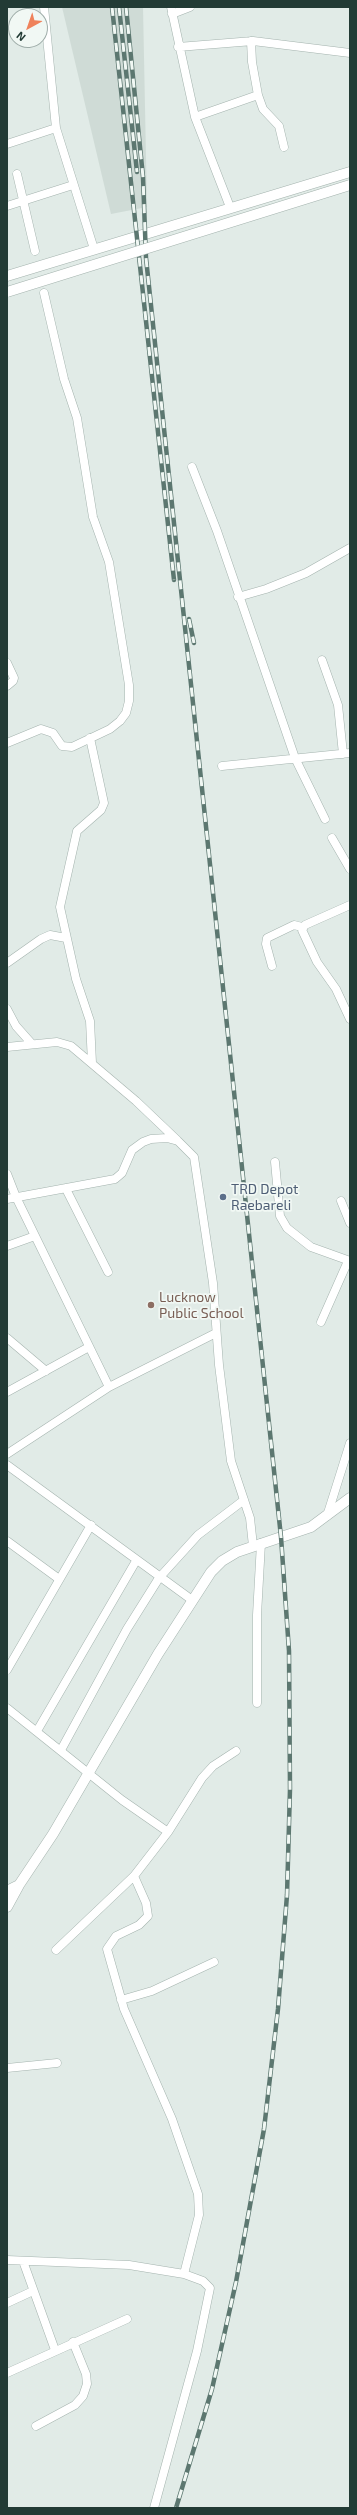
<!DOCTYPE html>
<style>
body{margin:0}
#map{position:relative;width:357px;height:2515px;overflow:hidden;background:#e1ebe7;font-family:"Exo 2",sans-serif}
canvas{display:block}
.frame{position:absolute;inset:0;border:8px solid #223b35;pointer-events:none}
.north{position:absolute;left:8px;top:8px;width:40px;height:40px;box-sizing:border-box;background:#f1f8f4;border:1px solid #9eaca8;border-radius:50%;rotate:220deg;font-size:11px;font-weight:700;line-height:16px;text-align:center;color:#223b35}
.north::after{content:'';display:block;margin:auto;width:14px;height:18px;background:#ef825b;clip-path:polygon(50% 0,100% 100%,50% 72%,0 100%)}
</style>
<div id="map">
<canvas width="357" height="2515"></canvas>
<div class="frame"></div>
<div class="north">N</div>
</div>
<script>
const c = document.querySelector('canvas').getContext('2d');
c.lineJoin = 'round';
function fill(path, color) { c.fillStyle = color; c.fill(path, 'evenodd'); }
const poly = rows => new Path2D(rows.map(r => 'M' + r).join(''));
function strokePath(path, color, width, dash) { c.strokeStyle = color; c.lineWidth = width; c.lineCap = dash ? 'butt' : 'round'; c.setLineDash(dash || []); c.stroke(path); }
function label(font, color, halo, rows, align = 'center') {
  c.font = font + ' "Exo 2",sans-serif'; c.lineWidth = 3.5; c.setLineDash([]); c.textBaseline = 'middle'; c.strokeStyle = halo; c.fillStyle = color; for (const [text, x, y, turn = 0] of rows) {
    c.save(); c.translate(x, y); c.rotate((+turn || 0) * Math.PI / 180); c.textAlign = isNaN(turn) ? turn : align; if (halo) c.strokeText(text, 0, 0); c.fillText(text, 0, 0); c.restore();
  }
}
fill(poly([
 [62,7,143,7,147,207,111,214]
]), '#cfdbd6');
const minor = poly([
 [44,7,56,128,94,249],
 [171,7,195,117,230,207],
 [172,14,190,7],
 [178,47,253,41,350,53],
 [258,95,263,109,279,126,284,147],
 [195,117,258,95,252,62,251,41],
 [7,144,56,128],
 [17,174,35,251],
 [7,206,73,185],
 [192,467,217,531,295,758,325,819],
 [238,597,266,589,306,573,350,548],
 [322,660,338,705,343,754],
 [7,663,14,678,13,681,7,686],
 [90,738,104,803,101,810,77,831,60,907,76,979,90,1021,92,1063],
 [7,743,41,729,53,733,62,746,72,747,110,729,120,721,126,713,129,701,129,685,109,562,93,517,77,418,64,379,44,293],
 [222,766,350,753],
 [332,838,350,869],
 [350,905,305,925,302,930,317,962,336,989,350,1019],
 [7,963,41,939,50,935,66,938],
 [272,966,266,944,267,938,294,925,302,927],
 [7,1009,16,1026,32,1044],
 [7,1047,57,1042,71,1046,136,1101,177,1140],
 [275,1162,280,1216,287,1228,311,1247,350,1261],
 [7,1174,16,1197,109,1387],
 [66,1189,108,1272],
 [7,1199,115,1179,122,1173,132,1150,143,1142,151,1139,167,1138,178,1141,194,1157,213,1283,219,1365,231,1461,250,1518,253,1546],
 [341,1201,350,1223],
 [7,1246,35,1236],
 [321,1322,348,1261],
 [7,1338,46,1371],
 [7,1392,89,1347],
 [7,1454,109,1387,216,1333],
 [7,1465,192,1600],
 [327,1516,350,1443],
 [7,1541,59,1579],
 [7,1670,91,1525],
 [257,1703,257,1615,261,1543],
 [7,1708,122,1800,168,1832],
 [37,1731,136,1561],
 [61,1750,127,1629,159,1578,198,1535,244,1500],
 [134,1876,146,1903,148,1916,139,1925,116,1936,107,1949,124,2009,172,2119,198,2194,199,2215,184,2274],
 [56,1950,134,1876,168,1832,202,1778,213,1766,236,1751],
 [121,2000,152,1991,214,1962],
 [7,2068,57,2063],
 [7,2260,129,2265,184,2274,203,2281,210,2288,197,2351,154,2508],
 [23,2261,55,2350],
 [7,2303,33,2291],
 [7,2373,127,2319],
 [36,2426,75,2405,83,2396,87,2384,86,2374,73,2342]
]);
const tertiary = poly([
 [7,276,350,172],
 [7,1891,19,1885,53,1834,158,1654,211,1572,222,1561,237,1552,311,1527,350,1498],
 [7,1907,19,1885]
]);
strokePath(minor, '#a4b3ae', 9);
strokePath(tertiary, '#a4b3ae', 11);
strokePath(minor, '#fff', 8);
strokePath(tertiary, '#fff', 10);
const rail = poly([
 [112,7,174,580],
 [119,7,137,172],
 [126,7,143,177,146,258,281,1537,289,1651,290,1789,287,1895,278,2009,264,2129,236,2282,212,2389,176,2508],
 [189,619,194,643]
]);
strokePath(rail, '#5c7770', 4.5);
strokePath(rail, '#f1f8f4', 3, [9]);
const tertiaryBridge = poly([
 [7,292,350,185]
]);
strokePath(tertiaryBridge, '#a4b3ae', 11, []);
strokePath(tertiaryBridge, '#fff', 10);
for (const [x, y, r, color] of [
 [223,1197,4,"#5c6f8a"],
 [151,1305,4,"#8d6e63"]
]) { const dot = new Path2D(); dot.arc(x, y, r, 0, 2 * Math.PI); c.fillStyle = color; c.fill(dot); strokePath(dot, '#f1f8f4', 1.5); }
label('14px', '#4e5e75', '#f1f8f4', [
 ["TRD Depot",231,1189],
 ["Raebareli",231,1205]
], 'left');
label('14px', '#785e54', '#f1f8f4', [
 ["Lucknow",159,1297],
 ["Public School",159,1313]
], 'left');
</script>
